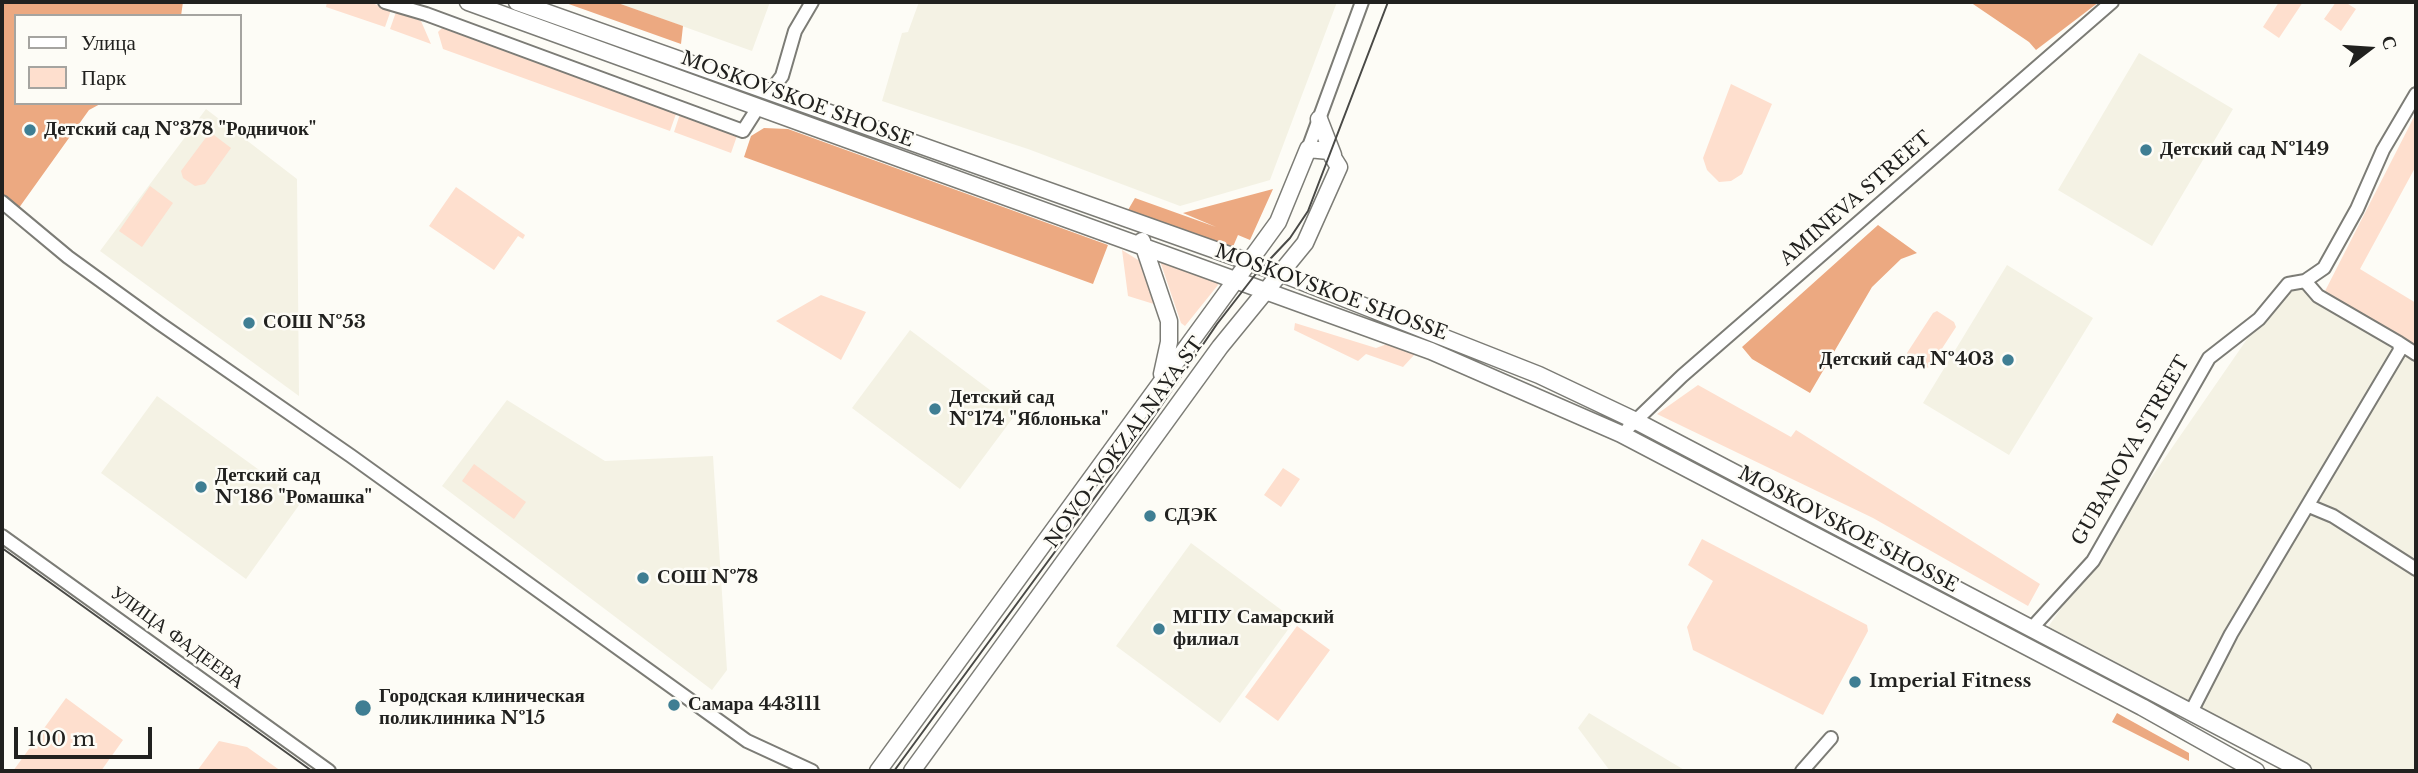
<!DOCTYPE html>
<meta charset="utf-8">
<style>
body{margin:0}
#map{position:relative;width:2418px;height:773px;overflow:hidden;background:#fdfcf6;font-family:"Libre Baskerville",serif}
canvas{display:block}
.frame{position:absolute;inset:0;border:4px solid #21211f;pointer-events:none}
.legend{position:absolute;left:14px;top:14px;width:228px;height:91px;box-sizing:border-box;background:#fdfcf6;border:2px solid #a5a4a0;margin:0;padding:9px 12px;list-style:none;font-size:21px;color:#21211f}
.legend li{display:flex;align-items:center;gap:14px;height:35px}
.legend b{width:35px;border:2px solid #a5a4a0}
.north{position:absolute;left:2334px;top:14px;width:70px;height:70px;-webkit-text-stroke:5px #fdfcf6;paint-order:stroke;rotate:73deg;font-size:19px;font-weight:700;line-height:28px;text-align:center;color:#21211f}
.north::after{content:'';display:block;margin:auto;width:24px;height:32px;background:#21211f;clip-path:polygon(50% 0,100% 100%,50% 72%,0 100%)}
.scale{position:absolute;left:14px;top:727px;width:138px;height:32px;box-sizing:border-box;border:4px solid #21211f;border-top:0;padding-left:9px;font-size:21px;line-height:24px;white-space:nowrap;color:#21211f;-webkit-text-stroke:5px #fdfcf6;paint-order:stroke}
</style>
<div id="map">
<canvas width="2418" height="773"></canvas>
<div class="frame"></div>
<ul class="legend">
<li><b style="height:9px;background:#fff"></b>Улица</li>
<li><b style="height:19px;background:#fedfce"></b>Парк</li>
</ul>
<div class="north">С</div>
<div class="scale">100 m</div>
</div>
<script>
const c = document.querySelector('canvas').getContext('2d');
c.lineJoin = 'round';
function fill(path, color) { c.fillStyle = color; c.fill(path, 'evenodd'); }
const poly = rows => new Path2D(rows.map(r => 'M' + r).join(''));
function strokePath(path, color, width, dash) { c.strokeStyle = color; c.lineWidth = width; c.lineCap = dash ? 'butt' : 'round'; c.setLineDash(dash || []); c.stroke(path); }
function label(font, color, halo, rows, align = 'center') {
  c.font = font + ' "Libre Baskerville",serif'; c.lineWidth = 5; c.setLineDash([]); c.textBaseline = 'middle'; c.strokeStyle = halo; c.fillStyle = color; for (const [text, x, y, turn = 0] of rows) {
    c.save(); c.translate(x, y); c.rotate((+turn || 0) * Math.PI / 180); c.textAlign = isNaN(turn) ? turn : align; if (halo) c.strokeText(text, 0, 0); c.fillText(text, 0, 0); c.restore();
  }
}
fill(poly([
 [615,2,770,2,752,51],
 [919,2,1337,2,1270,180,1180,206,1028,149,882,101,902,33,908,32],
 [2139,53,2233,109,2152,246,2058,190],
 [206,109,297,179,299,396,100,251],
 [2007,265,2093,318,2009,455,1923,403],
 [2292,274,2416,339,2416,771,2315,771,2046,630],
 [910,330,1018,411,960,489,852,408],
 [157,396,302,501,246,579,101,473],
 [507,400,605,461,713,456,727,670,712,690,442,486],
 [1191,543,1295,620,1220,723,1116,646],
 [1589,713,1686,771,1610,771,1578,728]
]), '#f4f2e4');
fill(poly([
 [327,2,369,2,391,10,385,27,326,7],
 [2279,2,2303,2,2279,38,2263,27],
 [2336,2,2345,2,2356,9,2341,31,2324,19],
 [396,12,421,21,431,44,390,29],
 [442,28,676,114,670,131,443,49,438,32],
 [1731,84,1772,104,1742,174,1731,181,1719,182,1707,170,1703,158],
 [2416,113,2416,166,2360,269,2416,303,2416,346,2323,295],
 [680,114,737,136,731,153,674,132],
 [210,132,231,148,205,184,195,186,183,178,181,171],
 [150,186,173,203,142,247,119,231],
 [456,187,525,235,523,239,518,236,494,270,429,226],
 [1122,250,1143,263,1157,305,1128,296],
 [1160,261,1217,280,1218,285,1185,326,1181,323],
 [821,295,866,312,841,360,776,321],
 [1937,311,1954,322,1956,327,1930,367,1925,368,1908,358,1907,353,1933,313],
 [1295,323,1376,348,1390,343,1415,354,1403,367,1366,354,1358,361,1294,330],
 [1698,385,1791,437,1796,430,2040,584,2028,606,1873,518,1657,414],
 [474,464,526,502,514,519,462,481],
 [1283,468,1300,479,1281,507,1264,495],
 [1702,539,1867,625,1868,631,1823,715,1693,650,1687,627,1713,581,1688,565],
 [1297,626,1330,650,1278,721,1245,697],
 [66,698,123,740,101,771,13,771],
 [219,741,247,747,281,771,197,771]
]), '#fedfce');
fill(poly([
 [2,2,183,2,181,16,16,16,16,103,102,103,89,110,16,212,2,202],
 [563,2,615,2,683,26,681,44],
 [1970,2,2099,2,2036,50,2029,42],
 [764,128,788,129,1108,245,1093,284,744,157,751,136],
 [1273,189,1250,240,1238,235,1232,249,1128,210,1135,198,1216,227,1183,213],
 [1878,225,1917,253,1901,259,1872,287,1810,393,1752,359,1742,347],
 [2117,713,2189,753,2189,761,2112,722]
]), '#eca981');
const minor = poly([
 [385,2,426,14,743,131,757,109],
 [769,93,782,76,795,31,812,2],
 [1308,149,1362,2],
 [2,202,68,257,159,323,351,456,747,741,812,771],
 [2399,343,2416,354],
 [1628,428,1682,376,2112,2],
 [2309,506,2333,516,2416,569],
 [2,536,329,771],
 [2031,629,2093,561,2209,358,2259,319,2288,284,2305,281,2324,268,2357,209,2383,150,2416,94],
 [2191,712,2231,634,2400,350,2399,343,2318,296,2305,281],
 [1802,771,1831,738]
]);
const major = poly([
 [468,2,1431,351,1621,434,2142,707,2256,771],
 [517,2,1280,273,1539,375,1634,420,2303,771],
 [1319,119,1333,155],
 [1142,241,1169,321,1169,342,1162,374],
 [878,771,1278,222,1308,149,1329,151,1339,167,1305,243,1220,347,912,771]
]);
strokePath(minor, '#7c7c76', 16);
strokePath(major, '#7c7c76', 19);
strokePath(minor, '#fff', 12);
strokePath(major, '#fff', 16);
strokePath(poly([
 [2,548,312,771],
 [894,771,1148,425,1217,324,1255,275,1290,238,1308,211,1388,2]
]), '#494946', 2);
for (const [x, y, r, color] of [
 [30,130,7,"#3f7e93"],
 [2146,150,7,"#3f7e93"],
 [249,323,7,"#3f7e93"],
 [2008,360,7,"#3f7e93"],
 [935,409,7,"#3f7e93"],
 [201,487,7,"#3f7e93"],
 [1150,516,7,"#3f7e93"],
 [643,578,7,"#3f7e93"],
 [1159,629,7,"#3f7e93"],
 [1855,682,7,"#3f7e93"],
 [674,705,7,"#3f7e93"],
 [363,708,9,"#3f7e93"]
]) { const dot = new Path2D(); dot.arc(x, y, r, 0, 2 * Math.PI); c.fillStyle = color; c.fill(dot); strokePath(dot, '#fdfcf6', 2.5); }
label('19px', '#21211f', '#fdfcf6', [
 ["MOSKOVSKOE SHOSSE",797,100,20],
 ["AMINEVA STREET",1856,199,-41],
 ["MOSKOVSKOE SHOSSE",1331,293,20],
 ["NOVO-VOKZALNAYA ST",1125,443,-54],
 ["GUBANOVA STREET",2131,451,-60],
 ["MOSKOVSKOE SHOSSE",1848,530,28],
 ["УЛИЦА ФАДЕЕВА",177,638,36]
]);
label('bold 19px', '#21211f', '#fdfcf6', [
 ["Детский сад №378 \"Родничок\"",44,130],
 ["Детский сад №149",2160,150],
 ["СОШ №53",263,323],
 ["Детский сад №403",1994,360,"right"],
 ["Детский сад",949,398],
 ["№174 \"Яблонька\"",949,420],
 ["Детский сад",215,476],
 ["№186 \"Ромашка\"",215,498],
 ["СДЭК",1164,516],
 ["СОШ №78",657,578],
 ["МГПУ Самарский",1173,618],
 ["филиал",1173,640],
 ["Imperial Fitness",1869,682],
 ["Городская клиническая",379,697],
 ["поликлиника №15",379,719],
 ["Самара 443111",688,705]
], 'left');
</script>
